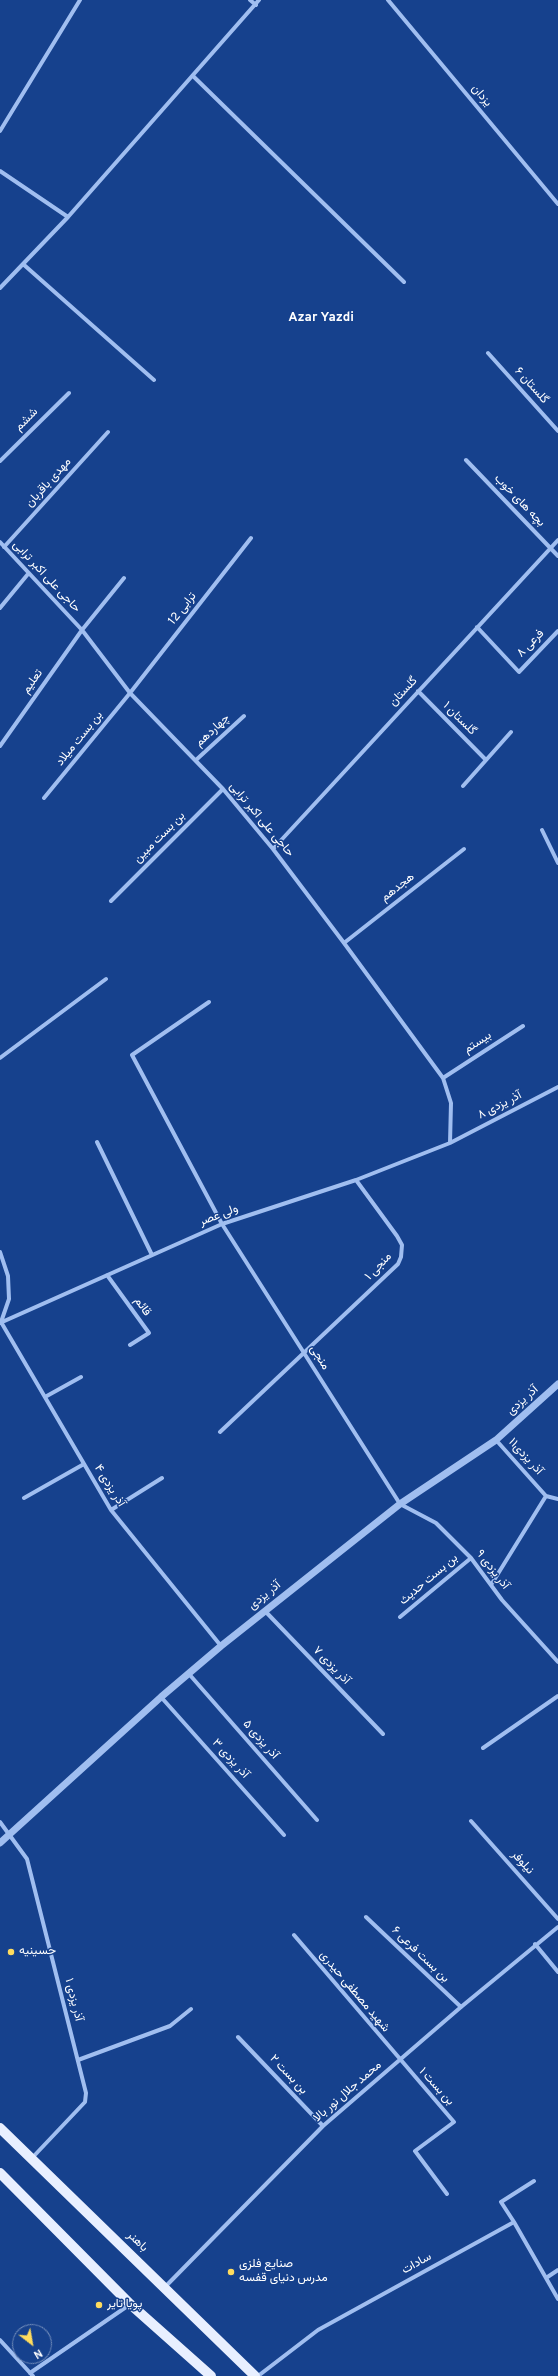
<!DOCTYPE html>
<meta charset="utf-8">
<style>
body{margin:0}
#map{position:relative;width:558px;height:2376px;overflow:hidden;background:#16418d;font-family:Overpass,sans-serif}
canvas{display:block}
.north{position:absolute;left:12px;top:2324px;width:40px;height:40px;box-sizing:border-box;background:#16418d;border:1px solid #738dbb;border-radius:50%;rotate:149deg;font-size:11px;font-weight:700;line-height:16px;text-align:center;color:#fff}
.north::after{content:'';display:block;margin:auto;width:14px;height:18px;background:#ffdc5e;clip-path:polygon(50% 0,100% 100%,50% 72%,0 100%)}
</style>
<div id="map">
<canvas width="558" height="2376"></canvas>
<div class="north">N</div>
</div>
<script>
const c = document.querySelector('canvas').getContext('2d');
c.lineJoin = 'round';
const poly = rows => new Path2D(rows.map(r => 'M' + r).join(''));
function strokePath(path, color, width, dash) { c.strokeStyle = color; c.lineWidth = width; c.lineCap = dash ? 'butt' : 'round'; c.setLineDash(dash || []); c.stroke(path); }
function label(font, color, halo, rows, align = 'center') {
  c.font = font + ' Overpass,Vazirmatn,sans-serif'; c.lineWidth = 3; c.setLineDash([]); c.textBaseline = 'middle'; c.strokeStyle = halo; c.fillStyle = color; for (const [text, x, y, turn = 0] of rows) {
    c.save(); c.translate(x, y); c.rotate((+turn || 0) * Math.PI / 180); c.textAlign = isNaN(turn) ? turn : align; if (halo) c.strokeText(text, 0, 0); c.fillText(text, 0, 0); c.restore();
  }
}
strokePath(poly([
 [250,0,256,5],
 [388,0,558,204],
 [193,76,404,282],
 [0,131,80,0],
 [0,171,68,217],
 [23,264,154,380],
 [0,288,68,217,259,0],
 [488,353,558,431],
 [466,460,558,556],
 [0,461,69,393],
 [0,542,82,630,130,693,223,789,273,849,344,943,443,1078,451,1103,450,1143],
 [4,547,108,432],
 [0,608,28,574],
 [477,627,519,672,558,631],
 [418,691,486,760],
 [0,746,82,630,124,578],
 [196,760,244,716],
 [463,786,511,732],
 [44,798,130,693,251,538],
 [542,830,558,863],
 [273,849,558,540],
 [111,901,223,789],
 [344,943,464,849],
 [209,1002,132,1055,222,1224,400,1504,436,1523,471,1558,502,1600,558,1662],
 [0,1058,106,979],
 [443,1078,523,1026],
 [97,1142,152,1255],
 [0,1252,8,1276,9,1299,1,1322,111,1510,221,1646],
 [107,1275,149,1333,130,1345],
 [0,1323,222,1224,356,1180,450,1143,558,1087],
 [45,1397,81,1377],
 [220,1432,398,1264,401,1257,402,1245,397,1236,356,1180],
 [496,1440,546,1496,558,1499],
 [24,1498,84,1464],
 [111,1510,162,1478],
 [491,1585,546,1496],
 [265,1611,383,1734],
 [400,1617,471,1558],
 [189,1674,317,1820],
 [161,1697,284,1835],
 [483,1748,558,1696],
 [471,1821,558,1919],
 [0,1822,27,1859,86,2093,85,2102,32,2158],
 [366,1917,461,2007],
 [294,1935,454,2122,415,2151,447,2194],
 [535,1944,558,1972],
 [238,2037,323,2126],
 [78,2060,170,2026,191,2009],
 [514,2222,501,2202,534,2181],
 [546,2278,558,2270],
 [165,2287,323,2126,461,2007,558,1927],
 [0,2340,33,2376],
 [30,2373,129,2305],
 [258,2376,318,2330,514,2222,558,2299]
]), '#a0bef0', 4);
strokePath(poly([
 [0,1843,161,1697,221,1646,400,1504,496,1440,558,1384]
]), '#a0bef0', 7);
strokePath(poly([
 [0,2128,255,2376],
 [0,2173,130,2304,211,2376]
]), '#e8efff', 10);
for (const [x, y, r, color] of [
 [11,1952,4,"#ffdc5e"],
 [231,2272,4,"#ffdc5e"],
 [99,2305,4,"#ffdc5e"]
]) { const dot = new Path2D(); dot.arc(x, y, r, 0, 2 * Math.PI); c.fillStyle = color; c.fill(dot); strokePath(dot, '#16418d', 1.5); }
label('12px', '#fff', '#16418d', [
 ["یزدان",481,96,50],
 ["گلستان ۶",531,386,48],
 ["ششم",27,420,-45],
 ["مهدی باقربان",49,483,-48],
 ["بچه های خوب",519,501,46],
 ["حاجی علی اکبر ترابی",46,577,47],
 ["ترابی 12",183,609,-52],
 ["فرعی ۸",531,644,-46],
 ["تعلیم",33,682,-55],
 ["گلستان",404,692,-47],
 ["گلستان ۱",459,719,45],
 ["چهاردهم",213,731,-43],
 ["بن بست میلاد",80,739,-51],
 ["حاجی علی اکبر ترابی",261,820,50],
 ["بن بست مبین",160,838,-45],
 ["هجدهم",398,888,-38],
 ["بیستم",478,1043,-33],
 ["۸ آذر یزدی",500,1106,-27],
 ["ولی عصر",219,1216,-21],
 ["منجی ۱",379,1267,-47],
 ["قائم",142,1307,55],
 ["منجی",319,1358,58],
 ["آذر یزدی",523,1401,-42],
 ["آذر یزدی۱۱",525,1457,48],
 ["۴ آذر یزدی",109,1486,58],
 ["آذر یزدی ۹",492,1570,52],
 ["بن بست حدیث",429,1580,-40],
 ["آذر یزدی",265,1596,-39],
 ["آذر یزدی ۷",331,1666,46],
 ["آذر یزدی ۵",260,1740,49],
 ["آذر یزدی ۳",230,1759,48],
 ["نیلوفر",522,1863,48],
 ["بن بست فرعی ۶",420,1955,44],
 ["شهید مصطفی حیدری",354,1992,50],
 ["آذر یزدی ۱",73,2000,76],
 ["بن بست ۲",288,2075,47],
 ["بن بست ۱",436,2087,48],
 ["محمد جلال نور بالا",348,2092,-41],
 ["باهنر",137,2242,44],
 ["سادات",417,2264,-29]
]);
label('12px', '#fff', '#16418d', [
 ["حسینیه",19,1952],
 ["صنایع فلزی",239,2265],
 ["مدرس دنیای قفسه",239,2279],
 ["پویا تایر",107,2305]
], 'left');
label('bold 13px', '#fff', '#16418d', [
 ["Azar Yazdi",321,318]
]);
</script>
